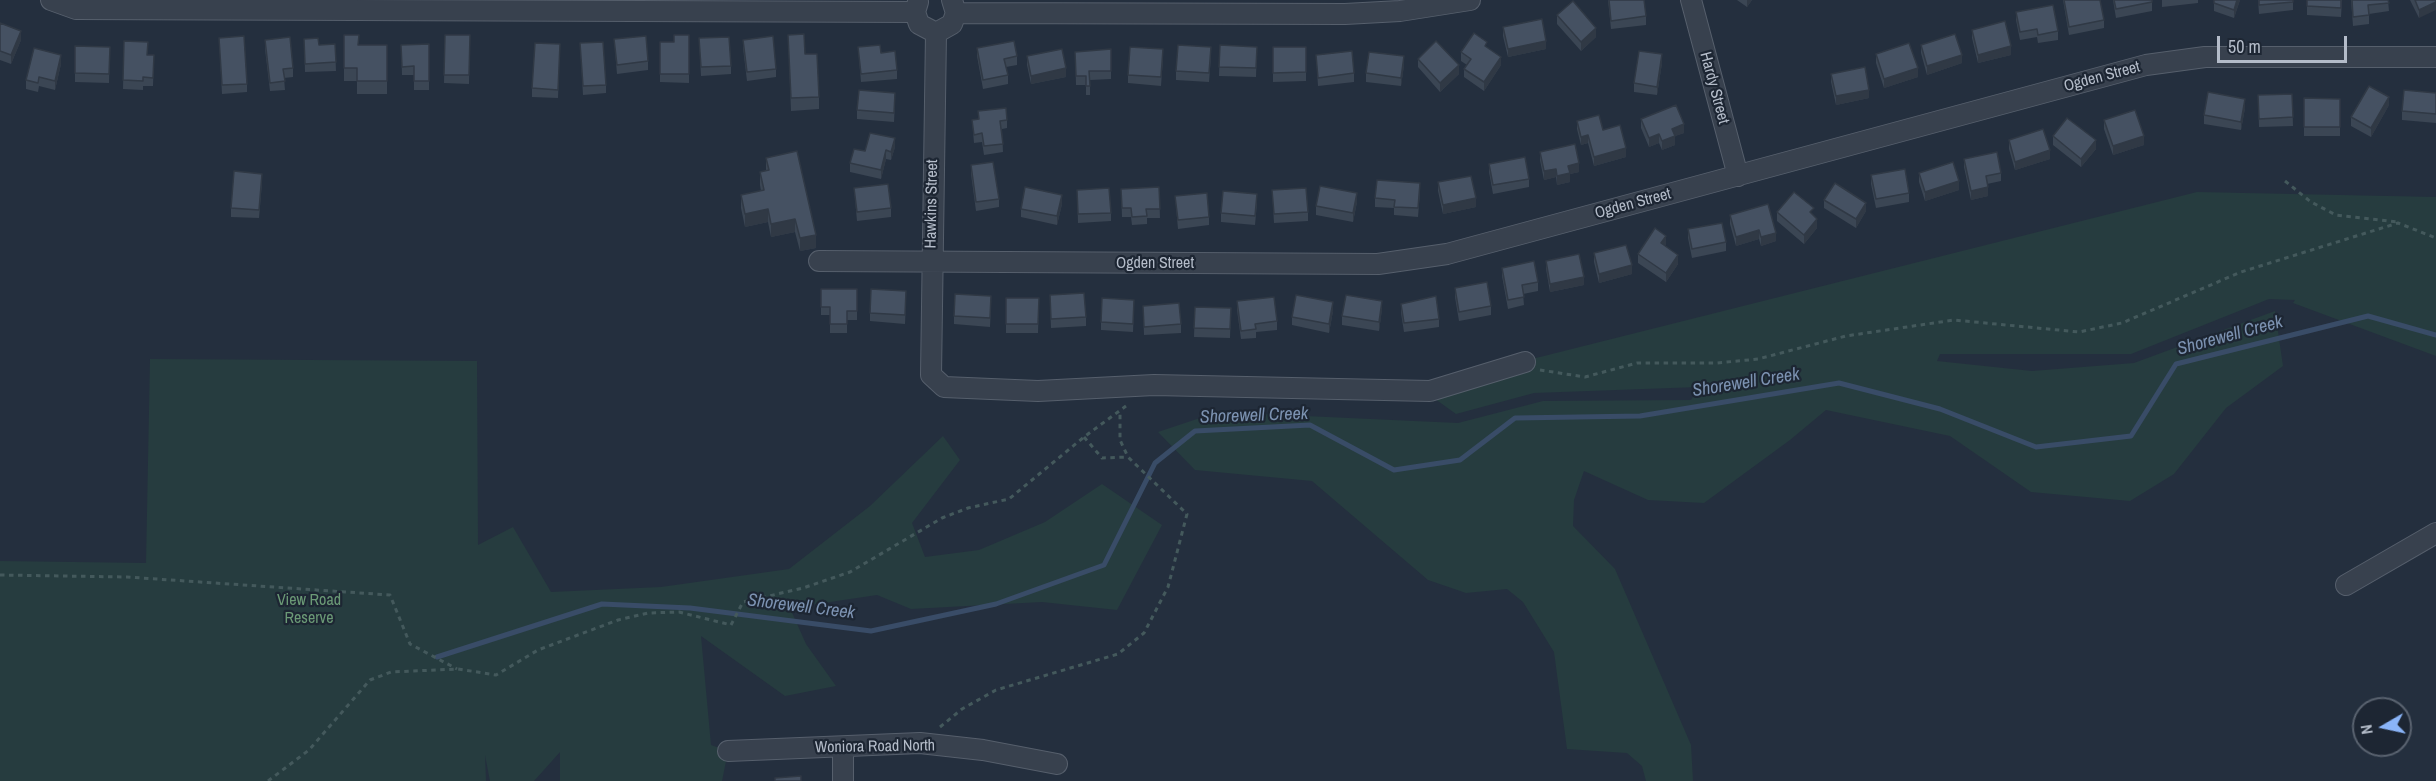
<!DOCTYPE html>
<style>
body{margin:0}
#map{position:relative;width:2436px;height:781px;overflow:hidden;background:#242f3e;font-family:"Archivo Narrow",sans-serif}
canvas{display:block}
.north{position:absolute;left:2352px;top:697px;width:60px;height:60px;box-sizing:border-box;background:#1d2633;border:2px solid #59626f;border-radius:50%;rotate:261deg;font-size:16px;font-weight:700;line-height:24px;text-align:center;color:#b4bcc9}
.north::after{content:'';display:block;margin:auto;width:21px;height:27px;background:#8ab4f8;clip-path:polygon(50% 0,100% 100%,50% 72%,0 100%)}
.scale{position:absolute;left:2217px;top:36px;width:130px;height:27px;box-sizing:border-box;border:3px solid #b4bcc9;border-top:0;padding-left:8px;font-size:18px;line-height:21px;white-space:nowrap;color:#b4bcc9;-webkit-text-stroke:4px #1d2633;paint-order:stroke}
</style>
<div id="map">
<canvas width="2436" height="781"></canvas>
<div class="north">N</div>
<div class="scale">50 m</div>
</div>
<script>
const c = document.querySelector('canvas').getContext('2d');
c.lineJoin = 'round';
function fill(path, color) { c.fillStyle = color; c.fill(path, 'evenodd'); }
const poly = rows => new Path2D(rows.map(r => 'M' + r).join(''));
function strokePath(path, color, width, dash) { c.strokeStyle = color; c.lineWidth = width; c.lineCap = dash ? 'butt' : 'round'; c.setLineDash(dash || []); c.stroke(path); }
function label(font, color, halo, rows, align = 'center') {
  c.font = font + ' "Archivo Narrow",sans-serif'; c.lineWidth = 4.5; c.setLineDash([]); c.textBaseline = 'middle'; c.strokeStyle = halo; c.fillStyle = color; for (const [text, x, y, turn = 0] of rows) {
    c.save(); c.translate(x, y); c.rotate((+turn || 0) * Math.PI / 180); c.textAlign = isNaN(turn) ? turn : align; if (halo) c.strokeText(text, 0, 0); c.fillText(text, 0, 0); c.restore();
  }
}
fill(poly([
 [2197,192,2436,197,2436,356,2293,303,2295,300,2269,299,2131,354,1940,354,1937,361,2032,371,2134,363,2275,311,2283,366,2226,408,2174,474,2130,501,2031,492,1950,436,1826,410,1790,440,1704,503,1648,500,1584,471,1574,500,1573,526,1615,569,1691,745,1693,781,1646,781,1642,766,1627,753,1567,749,1554,652,1523,602,1507,589,1466,593,1428,580,1312,481,1195,470,1158,432,1218,412,1458,423,1543,401,1691,400,1699,387,1534,393,1456,414,1417,386,1544,356],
 [150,359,477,361,478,545,513,527,551,592,661,587,789,569,870,506,943,436,960,460,912,523,925,557,979,550,1045,522,1102,484,1162,525,1117,610,1042,602,911,609,877,595,790,608,806,644,836,686,785,696,701,636,711,745,728,751,722,781,560,781,560,752,534,781,490,781,485,755,486,781,0,781,0,561,146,563]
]), '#263c3f');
strokePath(poly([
 [437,657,602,604,690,608,871,631,996,604,1104,565,1155,463,1195,431,1310,425,1394,470,1460,460,1515,418,1640,416,1839,383,1940,409,2036,447,2131,436,2176,364,2368,316,2436,335]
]), '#394c67', 5);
const minor = poly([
 [51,0,76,9,915,12],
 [1691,0,1738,176],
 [918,2,915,12,919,24,936,33,952,24,956,13,952,0],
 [956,13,1345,14,1400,11,1470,0],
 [936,33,931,375,944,387,1038,391,1154,385,1430,391,1525,362],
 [819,261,1378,264,1447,254,2146,65,2205,57,2436,57],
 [2346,585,2436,533],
 [843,748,843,781],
 [728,751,920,743,983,750,1057,764]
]);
strokePath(minor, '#565f6c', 22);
strokePath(poly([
 [2285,181,2311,202,2336,215,2397,222],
 [1540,370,1585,377,1637,363,1717,363,1758,359,1846,336,1954,320,2079,332,2122,323,2241,272,2398,223,2436,238],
 [1084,437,1102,458,1128,457],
 [0,575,127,577,390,595,410,644,457,669],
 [940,727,962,709,996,690,1118,654,1144,633,1168,587,1187,514,1128,457,1120,440,1120,411],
 [268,781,309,750,370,680,391,672,458,669,496,675,538,650,618,620,648,613,679,612,731,625,743,602,803,588,850,572,942,518,968,508,1009,499,1084,437,1126,406]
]), '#44595c', 3, [4.5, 4.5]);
strokePath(minor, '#38414e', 20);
fill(poly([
 [1608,0,1646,16,1646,25,1611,29],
 [1737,0,1752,0,1747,7],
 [2063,0,2100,0,2104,20,2104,28,2069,35],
 [2113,0,2152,0,2152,11,2116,18],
 [2162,0,2198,0,2198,3,2162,7],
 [2240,0,2234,18,2214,11,2214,3],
 [2258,0,2293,0,2293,10,2259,14],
 [2307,0,2342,0,2341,17,2307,15],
 [2351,0,2388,0,2389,11,2369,14,2369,24,2353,26],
 [2410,0,2436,0,2419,18],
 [2016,12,2058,31,2058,40,2038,43,2037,37,2020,40,2016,20],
 [1557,15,1596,37,1581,51,1557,24],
 [0,23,21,40,11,64,0,60],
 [1503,27,1546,49,1508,57,1503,36],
 [1972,30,2011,55,1978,63,1972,38],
 [344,35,358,45,387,45,387,94,357,94,357,81,344,81],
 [445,35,470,35,469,84,444,83],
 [689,35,689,83,660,82,660,42,674,42],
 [788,35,819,97,819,109,791,111],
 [219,38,247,84,247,92,222,94],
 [699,38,731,66,731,74,701,76],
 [304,39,319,45,335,44,336,71,305,72],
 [614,39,648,61,648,70,617,74],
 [265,40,293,68,293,77,284,78,285,90,270,91,265,49],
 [743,40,776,69,776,77,747,81,743,48],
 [124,41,148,55,154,55,153,86,143,86,143,90,123,89],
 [580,43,606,85,606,93,583,95],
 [429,44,429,90,414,90,414,75,402,75,401,45],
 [560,44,558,98,532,97,532,88],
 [1220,45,1257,47,1256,77,1219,76],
 [1921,45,1962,63,1927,75,1921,53],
 [75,46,110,47,109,83,75,82],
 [858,47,897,70,897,79,861,82],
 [1273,47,1306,47,1306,81,1273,82],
 [1487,47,1501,65,1484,91,1464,77,1464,69,1467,65,1461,61,1461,52],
 [977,48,1017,56,1017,65,1006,67,1008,75,1008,84,983,89,977,56],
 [1111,49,1111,79,1090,80,1090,95,1086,95,1086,85,1076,85,1075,52],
 [1876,54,1918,77,1884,88,1876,63],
 [1316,55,1354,73,1354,82,1318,86],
 [1027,56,1066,77,1031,84,1027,65],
 [1211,56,1209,82,1176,80,1176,71],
 [1163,58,1161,86,1128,83,1128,75],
 [1418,59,1459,74,1440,92,1418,67],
 [1662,63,1657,95,1634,92,1634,83],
 [61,64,55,90,39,86,38,92,26,89,26,80],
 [1404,65,1401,86,1366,82,1366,73],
 [1831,74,1869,98,1836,105,1831,82],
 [2436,93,2436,123,2402,120,2402,111],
 [2292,94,2293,126,2259,127,2258,95],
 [2304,98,2340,99,2340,136,2304,136],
 [895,102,894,122,857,119,857,110],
 [2389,105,2371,137,2351,126,2351,117],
 [2245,108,2241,130,2204,124,2204,115],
 [978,111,1007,120,1007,128,1002,129,1003,152,984,155,982,142,974,143,972,120,978,119],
 [1641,119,1684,133,1675,136,1675,145,1662,150,1659,143,1649,147,1641,128],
 [2104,120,2144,145,2113,155,2104,129],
 [1577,121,1603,130,1626,157,1594,166,1588,143,1581,145,1577,129],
 [2053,136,2096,149,2081,167,2053,145],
 [2009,140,2050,159,2015,170,2009,149],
 [895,147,891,160,886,159,881,179,850,172,850,163,865,151],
 [1540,152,1579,172,1570,174,1570,182,1557,185,1556,177,1544,180,1540,160],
 [766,158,816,248,800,251,795,232,771,237,768,222,745,227,741,208,741,195,761,191,760,185,760,172,766,171],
 [1964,159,2001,173,2001,181,1987,184,1988,196,1971,200,1964,167],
 [1489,164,1529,179,1529,187,1493,194,1489,172],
 [971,165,999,199,999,207,976,211,971,174],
 [1919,173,1959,190,1925,201,1919,182],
 [1871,175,1909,193,1909,202,1876,208,1871,184],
 [262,182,259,218,231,217,231,208],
 [1438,182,1476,207,1443,214,1438,191],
 [1159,187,1160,218,1147,218,1147,224,1132,225,1131,217,1122,217,1121,189],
 [854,188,891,208,891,217,857,221],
 [1077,190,1111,213,1111,221,1078,223],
 [1272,190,1308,212,1308,221,1274,223],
 [1420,192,1418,217,1394,215,1394,208,1375,207,1375,198],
 [1175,196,1209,217,1209,225,1178,229],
 [1824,200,1866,211,1856,228,1824,208],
 [1357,202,1353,222,1316,215,1316,206],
 [1257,203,1255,225,1221,222,1221,213],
 [1062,204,1057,225,1021,217,1021,209],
 [1777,212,1814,216,1817,228,1804,244,1777,221],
 [1730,215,1776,241,1761,246,1759,239,1736,246,1730,224],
 [1688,229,1726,242,1726,251,1692,258,1688,238],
 [1666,244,1665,246,1678,264,1666,282,1638,263,1638,254],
 [1594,253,1632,274,1599,283,1594,262],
 [1546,261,1584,285,1550,292,1546,269],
 [1502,268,1538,282,1538,291,1523,294,1524,305,1508,309,1502,276],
 [1455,288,1491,306,1491,315,1459,321,1455,297],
 [821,289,857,289,857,320,847,320,847,333,830,333,830,315,821,315],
 [1006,298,1039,298,1038,333,1006,333],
 [906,300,905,324,870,321,870,313],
 [1237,301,1277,321,1277,330,1256,332,1256,338,1241,339,1237,310],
 [1050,303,1086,317,1086,326,1051,328],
 [1401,304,1439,319,1439,327,1404,332,1401,313],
 [991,305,990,327,954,324,954,316],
 [1143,306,1181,324,1181,333,1144,335],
 [1195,307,1231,308,1230,338,1194,337],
 [1134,309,1133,332,1101,330,1101,322],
 [1382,309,1379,331,1342,325,1342,316],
 [1333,311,1329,333,1292,325,1292,317]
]), '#3b4654');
fill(poly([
 [1747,0,1752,0,1747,7],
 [2237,0,2240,0,2234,18,2234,10],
 [2436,2,2436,10,2419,18,2419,10],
 [1596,28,1596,37,1581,51,1581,42],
 [21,31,21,40,11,64,11,55],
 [1546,41,1546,49,1508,57,1508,49],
 [2011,46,2011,55,1978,63,1978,55],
 [1662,54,1662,63,1657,95,1657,87],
 [61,55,61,64,55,90,55,81],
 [1962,55,1962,63,1927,75,1927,66],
 [1404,56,1404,65,1401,86,1401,78],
 [1501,57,1501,65,1484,91,1484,82],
 [1459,65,1459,74,1440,92,1440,83],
 [1066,68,1066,77,1031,84,1031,76],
 [1918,68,1918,77,1884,88,1884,79],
 [1869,90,1869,98,1836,105,1836,96],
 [2389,97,2389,105,2371,137,2371,128],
 [2245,99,2245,108,2241,130,2241,122],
 [1684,124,1684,133,1675,136,1675,145,1662,150,1662,141,1672,129],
 [1659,134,1659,143,1649,147,1649,138],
 [1588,135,1588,143,1581,145,1581,137],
 [2144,136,2144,145,2113,155,2113,146],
 [895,138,895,147,891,160,891,152],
 [2096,140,2096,149,2081,167,2081,159],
 [1626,148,1626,157,1594,166,1594,157],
 [886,150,886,159,881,179,881,170],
 [2050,150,2050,159,2015,170,2015,162],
 [1579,163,1579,172,1570,174,1570,182,1557,185,1557,176,1568,166],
 [1556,169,1556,177,1544,180,1544,171],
 [1959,181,1959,190,1925,201,1925,192],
 [1988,187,1988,196,1971,200,1971,191],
 [1357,193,1357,202,1353,222,1353,213],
 [1062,195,1062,204,1057,225,1057,216],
 [1476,198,1476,207,1443,214,1443,205],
 [1866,203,1866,211,1856,228,1856,219],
 [768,209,768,222,745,227,745,214],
 [795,219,795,232,771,237,771,224],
 [1817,219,1817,228,1804,244,1804,235],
 [1759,230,1759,239,1736,246,1736,237],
 [1776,233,1776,241,1761,246,1761,237],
 [816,235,816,248,800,251,800,238],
 [1666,236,1666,244,1661,252,1661,243],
 [1678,255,1678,264,1666,282,1666,273],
 [1632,265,1632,274,1599,283,1599,274],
 [1584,277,1584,285,1550,292,1550,284],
 [1382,301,1382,309,1379,331,1379,322],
 [1333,302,1333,311,1329,333,1329,324]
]), '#303945');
const building = poly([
 [1609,0,1644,0,1646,16,1611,21,1609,0],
 [2064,0,2100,0,2104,20,2069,27,2064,0],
 [2114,0,2152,0,2152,2,2116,9,2114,0],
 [2214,0,2237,0,2234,10,2214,3,2214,0],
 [2259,0,2293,0,2293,2,2259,5,2259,0],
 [2307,0,2341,0,2341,8,2307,6,2307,0],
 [2352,0,2388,0,2389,3,2368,5,2369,15,2353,17,2352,0],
 [2415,0,2436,0,2436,2,2419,10,2415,0],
 [1573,1,1596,28,1581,42,1557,15,1573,1],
 [2053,5,2058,31,2038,35,2037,29,2020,32,2016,12,2053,5],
 [1542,19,1546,41,1508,49,1503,27,1542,19],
 [2005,21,2011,46,1978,55,1972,30,2005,21],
 [0,23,21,31,11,55,0,51,0,23],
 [1474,33,1487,42,1485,46,1501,57,1484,82,1464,69,1471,59,1461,52,1474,33],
 [804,34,805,54,817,54,819,97,791,98,788,35,804,34],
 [1955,34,1962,55,1927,66,1921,45,1955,34],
 [344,35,359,35,358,45,387,45,387,81,357,81,357,68,344,68,344,35],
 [445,35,470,35,469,75,444,75,445,35],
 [674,35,689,35,689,74,660,74,660,42,674,42,674,35],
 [244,36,247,84,222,85,219,38,244,36],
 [646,36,648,61,617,65,614,39,646,36],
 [773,36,776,69,747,72,743,40,773,36],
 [290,37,293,68,283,69,285,81,270,83,265,40,290,37],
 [729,37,731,66,701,67,699,38,729,37],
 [318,38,319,45,335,44,336,62,305,64,304,39,318,38],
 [124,41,148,42,147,55,154,55,153,78,143,77,143,81,123,80,124,41],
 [1014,41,1017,56,1004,59,1008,75,983,80,977,48,1014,41],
 [1436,41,1459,65,1440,83,1418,59,1436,41],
 [603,42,606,85,583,86,580,43,603,42],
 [535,43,560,44,558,90,532,88,535,43],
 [1909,43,1918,68,1884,79,1876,54,1909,43],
 [429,44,429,81,414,81,414,66,402,67,401,45,429,44],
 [880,45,881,53,895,51,897,70,861,74,858,47,880,45],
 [1178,45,1211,47,1209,73,1176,71,1178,45],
 [1220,45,1257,47,1256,68,1219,67,1220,45],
 [75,46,110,47,109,74,75,73,75,46],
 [1130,47,1163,49,1161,77,1128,75,1130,47],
 [1273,47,1306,47,1306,72,1273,73,1273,47],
 [34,48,61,55,55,81,39,77,38,83,26,80,34,48],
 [1062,49,1066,68,1031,76,1027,56,1062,49],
 [1111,49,1111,71,1089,71,1090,86,1086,86,1086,76,1076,76,1075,52,1111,49],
 [1352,51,1354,73,1318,78,1316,55,1352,51],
 [1639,51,1662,54,1657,87,1634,83,1639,51],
 [1369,52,1404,56,1401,78,1366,73,1369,52],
 [1865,67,1869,90,1836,96,1831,74,1865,67],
 [2369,86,2389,97,2371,128,2351,117,2369,86],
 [859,90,895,93,894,113,857,110,859,90],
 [2404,90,2436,93,2436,114,2402,111,2404,90],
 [2208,92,2245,99,2241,122,2204,115,2208,92],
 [2292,94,2293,117,2259,119,2258,95,2292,94],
 [2304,98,2340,99,2340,127,2304,127,2304,98],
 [1676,105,1684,124,1672,129,1675,136,1662,141,1659,134,1649,138,1641,119,1676,105],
 [1006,108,1007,120,1000,121,1003,144,984,146,982,133,974,135,972,120,979,119,978,111,1006,108],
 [2135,110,2144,136,2113,146,2104,120,2135,110],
 [1599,115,1603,130,1620,125,1626,148,1594,157,1588,135,1581,137,1577,121,1599,115],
 [2067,118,2096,140,2081,159,2053,136,2067,118],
 [2043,129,2050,150,2015,162,2009,140,2043,129],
 [870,133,895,138,891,152,886,150,881,170,850,163,854,149,865,151,870,133],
 [1575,144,1579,163,1568,166,1570,173,1557,176,1556,169,1544,171,1540,152,1575,144],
 [797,151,816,235,800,238,795,219,771,224,768,209,745,214,741,195,764,190,760,172,769,170,766,158,797,151],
 [1997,152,2001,173,1986,176,1988,187,1971,191,1964,159,1997,152],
 [1525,157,1529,179,1493,185,1489,164,1525,157],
 [993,162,999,199,976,202,971,165,993,162],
 [1953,162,1959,181,1925,192,1919,173,1953,162],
 [1905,169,1909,193,1876,199,1871,175,1905,169],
 [234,171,262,174,259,210,231,208,234,171],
 [1471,176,1476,198,1443,205,1438,182,1471,176],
 [1377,180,1420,183,1418,208,1394,207,1395,200,1375,198,1377,180],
 [1835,183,1866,203,1856,219,1824,200,1835,183],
 [888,184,891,208,857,212,854,188,888,184],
 [1320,186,1357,193,1353,213,1316,206,1320,186],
 [1025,187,1062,195,1057,216,1021,209,1025,187],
 [1159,187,1160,209,1146,209,1147,216,1132,217,1131,208,1122,208,1121,189,1159,187],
 [1109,188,1111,213,1078,214,1077,190,1109,188],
 [1306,188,1308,212,1274,214,1272,190,1306,188],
 [1223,191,1257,194,1255,216,1221,213,1223,191],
 [1794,192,1814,208,1810,212,1817,219,1804,235,1777,212,1794,192],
 [1207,193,1209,217,1178,220,1175,196,1207,193],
 [1768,204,1776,233,1761,237,1759,230,1736,237,1730,215,1768,204],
 [1722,223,1726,242,1692,249,1688,229,1722,223],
 [1655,228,1666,236,1661,243,1678,255,1666,273,1638,254,1655,228],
 [1626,245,1632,265,1599,274,1594,253,1626,245],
 [1579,254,1584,277,1550,284,1546,261,1579,254],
 [1534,261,1538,282,1522,285,1524,297,1508,300,1502,268,1534,261],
 [1487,282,1491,306,1459,312,1455,288,1487,282],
 [821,289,857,289,857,311,847,311,847,324,830,324,830,307,821,307,821,289],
 [871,289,906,291,905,315,870,313,871,289],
 [1084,293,1086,317,1051,319,1050,295,1084,293],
 [955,294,991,296,990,318,954,316,955,294],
 [1296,295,1333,302,1329,324,1292,317,1296,295],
 [1346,295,1382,301,1379,322,1342,316,1346,295],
 [1436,296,1439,319,1404,323,1401,304,1436,296],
 [1274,297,1277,321,1255,324,1256,329,1241,331,1237,301,1274,297],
 [1006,298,1039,298,1038,324,1006,324,1006,298],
 [1102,298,1134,300,1133,324,1101,322,1102,298],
 [1179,303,1181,324,1144,327,1143,306,1179,303],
 [1195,307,1231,308,1230,329,1194,328,1195,307],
 [801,776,801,781,775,781,775,778,801,776]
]);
fill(building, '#455162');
strokePath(building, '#303945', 1.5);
label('16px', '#b4bcc9', '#1d2633', [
 ["Ogden Street",2102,77,-15],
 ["Hardy Street",1714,88,75],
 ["Hawkins Street",932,204,-89],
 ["Ogden Street",1633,204,-15],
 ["Ogden Street",1155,264],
 ["Woniora Road North",875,747,-1]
]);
label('16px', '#6b9a76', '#1d2633', [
 ["View Road",309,601],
 ["Reserve",309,619]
]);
label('italic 18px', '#7c92b1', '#1d2633', [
 ["Shorewell Creek",2230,336,-15],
 ["Shorewell Creek",1746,383,-9],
 ["Shorewell Creek",1254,416,-2],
 ["Shorewell Creek",801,607,7]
]);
</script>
